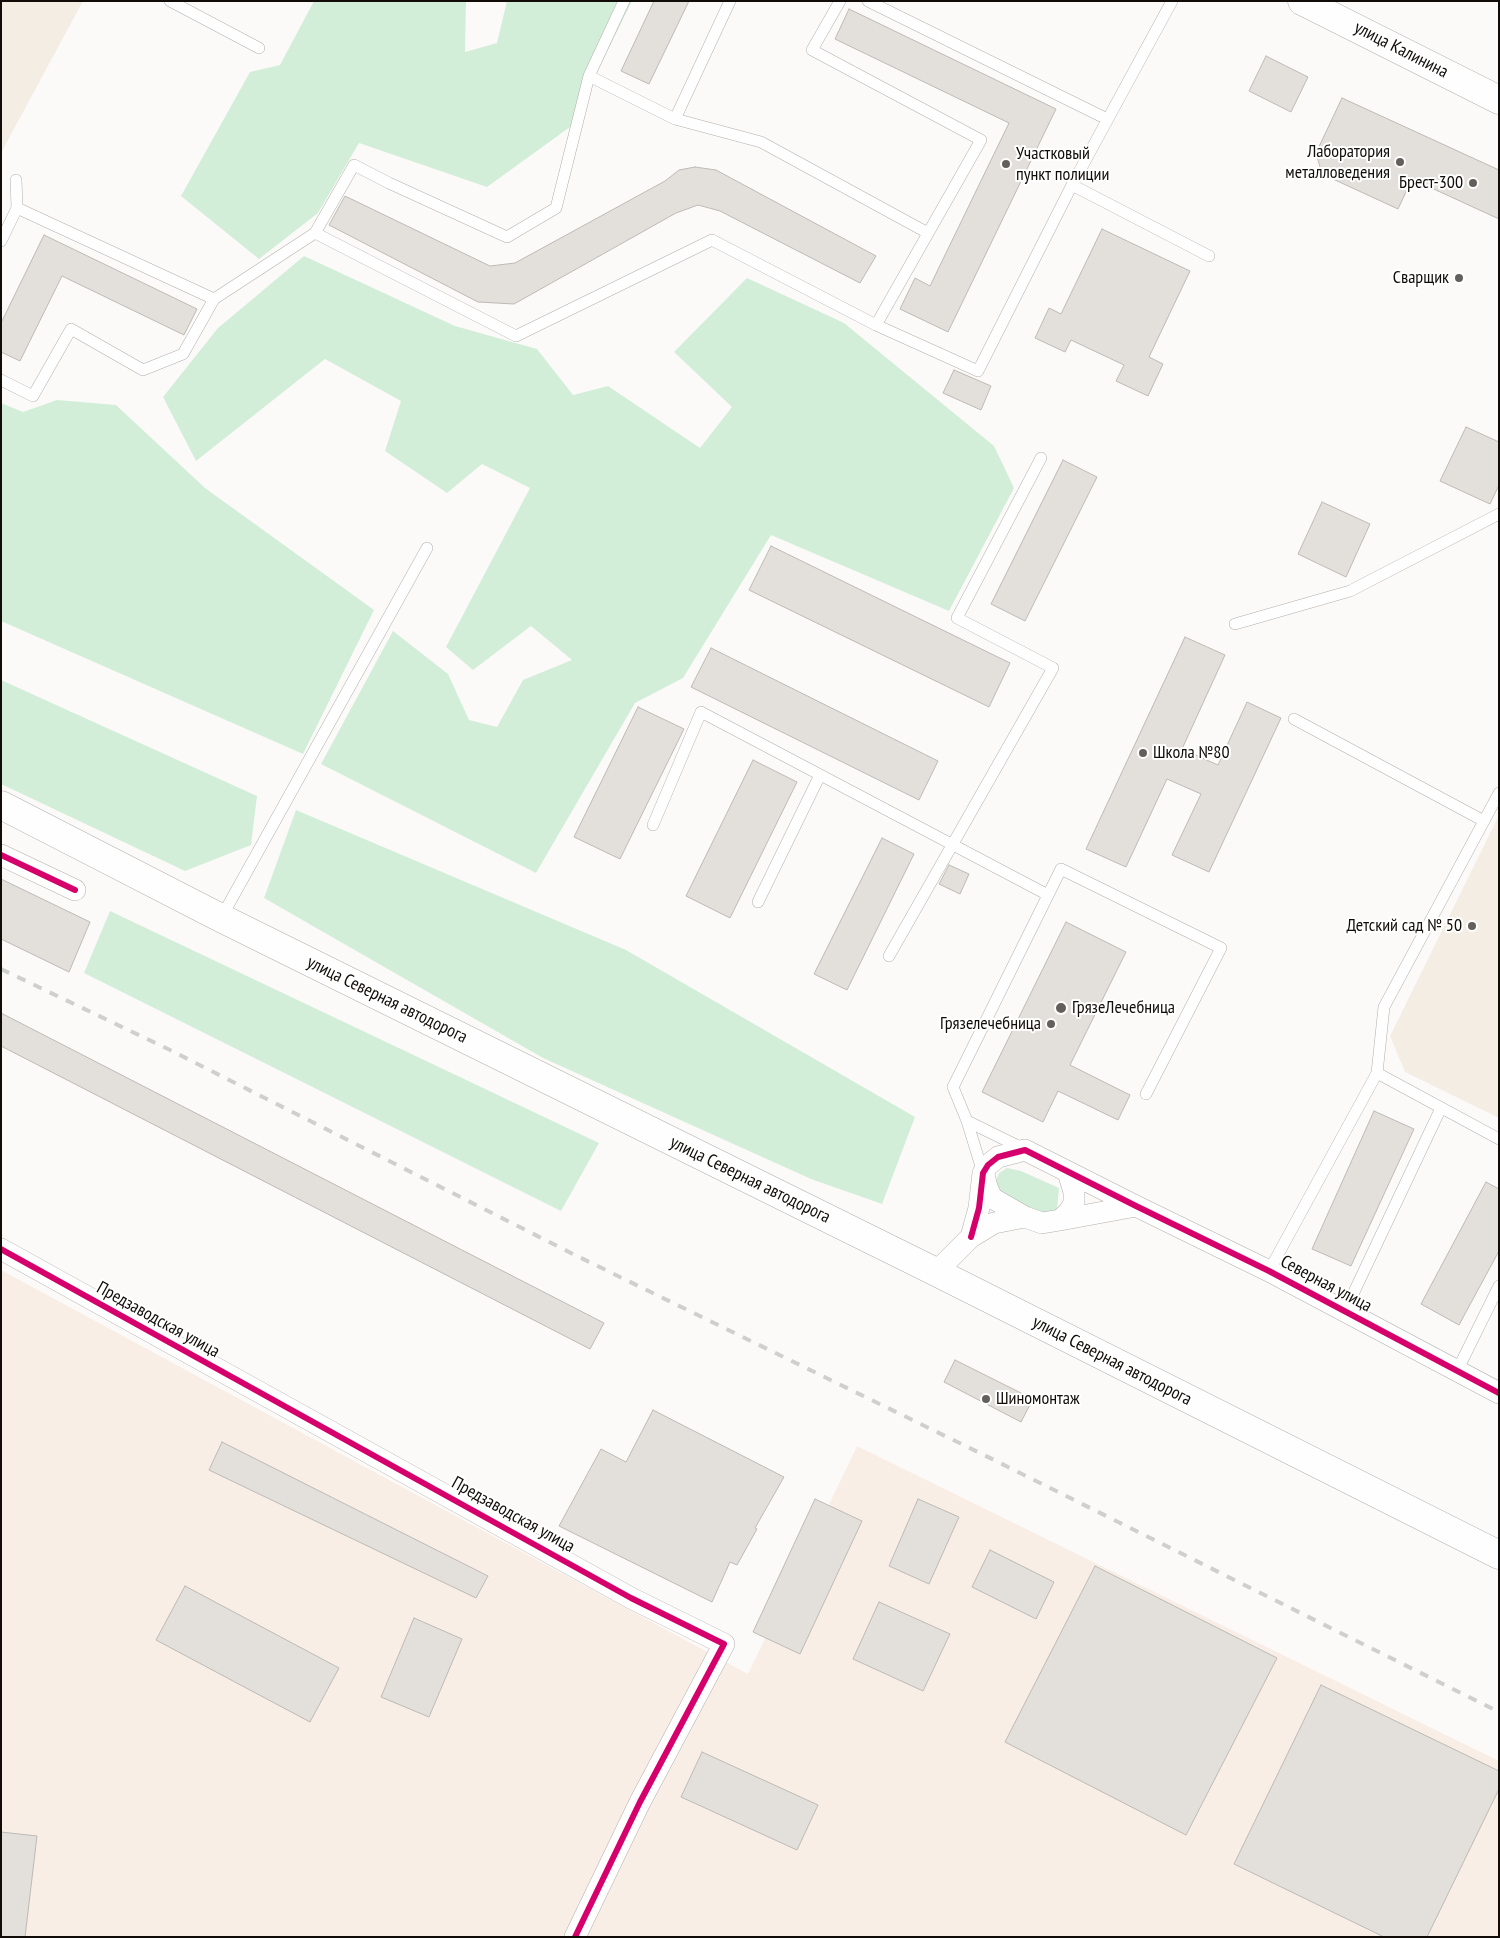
<!DOCTYPE html>
<meta charset="utf-8">
<style>
body{margin:0}
#map{position:relative;width:1500px;height:1938px;overflow:hidden;background:#fcfaf8;font-family:"PT Sans Narrow",sans-serif}
canvas{display:block}
.frame{position:absolute;inset:0;border:2px solid #110c07;pointer-events:none}
</style>
<div id="map">
<canvas width="1500" height="1938"></canvas>
<div class="frame"></div>
</div>
<script>
const c = document.querySelector('canvas').getContext('2d');
c.lineJoin = 'round';
function fill(path, color) { c.fillStyle = color; c.fill(path, 'evenodd'); }
const poly = rows => new Path2D(rows.map(r => 'M' + r).join(''));
function strokePath(path, color, width, dash) { c.strokeStyle = color; c.lineWidth = width; c.lineCap = dash ? 'butt' : 'round'; c.setLineDash(dash || []); c.stroke(path); }
function label(font, color, halo, rows, align = 'center') {
  c.font = font + ' "PT Sans Narrow",sans-serif'; c.lineWidth = 4; c.setLineDash([]); c.textBaseline = 'middle'; c.strokeStyle = halo; c.fillStyle = color; for (const [text, x, y, turn = 0] of rows) {
    c.save(); c.translate(x, y); c.rotate((+turn || 0) * Math.PI / 180); c.textAlign = isNaN(turn) ? turn : align; if (halo) c.strokeText(text, 0, 0); c.fillText(text, 0, 0); c.restore();
  }
}
fill(poly([
 [1,1270,748,1674,857,1446,1499,1761,1499,1937,1,1937]
]), '#f8eee6');
fill(poly([
 [1,1,83,1,1,153],
 [1499,815,1499,1118,1405,1072,1390,1036]
]), '#f4ede4');
fill(poly([
 [314,1,466,1,465,52,497,43,507,1,632,1,570,127,487,187,359,143,318,213,259,259,181,196,250,72,280,65],
 [304,256,455,326,537,349,573,395,608,386,700,448,732,407,674,352,747,278,844,323,994,446,1014,488,949,611,771,535,683,678,635,703,536,873,321,764,393,631,448,674,469,720,497,727,523,680,572,660,531,626,473,670,446,647,530,488,482,464,447,493,385,451,401,401,325,359,196,461,163,397,218,328],
 [57,400,116,405,205,488,374,610,303,754,1,621,1,403,23,412],
 [1,680,257,796,251,845,185,871,1,784],
 [296,810,626,950,915,1117,882,1204,811,1179,543,1058,264,898],
 [110,911,599,1143,561,1211,84,973],
 [1007,1168,1021,1171,1059,1188,1057,1209,1044,1216,1000,1195,995,1183,999,1173]
]), '#d2eed8');
const building = poly([
 [654,1,689,1,649,84,621,71,654,1],
 [849,9,1056,109,948,332,900,309,915,278,930,286,1009,123,835,39,849,9],
 [1266,56,1308,77,1291,112,1249,91,1266,56],
 [1342,98,1499,170,1499,219,1412,179,1398,209,1322,174,1316,153,1342,98],
 [695,167,716,170,876,256,860,283,720,211,698,205,676,213,514,304,478,302,329,225,345,196,490,266,515,263,665,181,679,170,695,167],
 [1102,229,1190,271,1149,357,1163,364,1148,396,1116,381,1124,365,1071,340,1065,352,1035,338,1049,308,1061,314,1102,229],
 [44,235,197,309,184,335,62,276,20,361,1,352,1,323,44,235],
 [954,370,991,386,981,410,943,393,954,370],
 [1466,427,1499,442,1499,485,1490,504,1440,481,1466,427],
 [1063,460,1097,477,1025,621,991,604,1063,460],
 [1322,502,1370,524,1346,577,1298,554,1322,502],
 [771,546,1010,663,989,707,749,590,771,546],
 [1185,637,1225,655,1182,749,1218,765,1247,702,1281,718,1209,872,1172,855,1201,794,1167,779,1126,867,1086,849,1185,637],
 [711,648,938,761,919,800,691,687,711,648],
 [638,707,684,729,620,859,574,837,638,707],
 [753,760,797,782,730,918,686,896,753,760],
 [882,838,914,854,847,990,814,974,882,838],
 [949,865,969,874,960,894,939,884,949,865],
 [1,879,90,922,69,972,1,939,1,879],
 [1066,922,1126,952,1070,1065,1130,1095,1118,1120,1058,1091,1043,1122,982,1092,1066,922],
 [1,1013,604,1323,590,1349,1,1046,1,1013],
 [1374,1111,1414,1129,1351,1266,1312,1249,1374,1111],
 [1486,1182,1499,1189,1499,1251,1459,1325,1421,1304,1486,1182],
 [955,1360,1033,1399,1021,1422,944,1382,955,1360],
 [653,1410,784,1477,755,1528,757,1529,737,1565,730,1562,712,1602,559,1526,601,1449,626,1462,653,1410],
 [222,1442,488,1576,476,1598,209,1470,222,1442],
 [815,1499,862,1521,800,1654,753,1632,815,1499],
 [918,1499,959,1517,929,1584,889,1566,918,1499],
 [990,1550,1054,1582,1036,1619,972,1587,990,1550],
 [1095,1566,1277,1658,1186,1835,1005,1742,1095,1566],
 [185,1586,339,1668,310,1722,156,1640,185,1586],
 [879,1602,950,1634,923,1691,853,1659,879,1602],
 [414,1618,462,1639,429,1717,381,1697,414,1618],
 [1321,1685,1499,1771,1499,1789,1427,1937,1384,1937,1234,1864,1321,1685],
 [702,1752,818,1805,797,1850,681,1797,702,1752],
 [1,1832,37,1836,25,1937,1,1937,1,1832]
]);
fill(building, '#e3e0db');
strokePath(building, '#bdbab6', 1);
const lane = poly([
 [170,1,259,48],
 [624,1,589,76,556,208,507,237,389,183,354,165,315,233,516,336,712,240,876,325,978,371,1072,185,1172,1],
 [840,1,812,50,981,140,876,325],
 [868,1,1107,119],
 [589,76,675,119,730,1],
 [675,119,761,142,928,233],
 [1072,185,1209,256],
 [17,208,214,299,315,233],
 [1,241,17,208,16,180],
 [1,380,33,396,71,329,143,370,183,354,214,299],
 [1235,624,1350,591,1499,514],
 [1294,719,1484,821],
 [653,825,701,712,1048,895],
 [758,902,820,775],
 [221,918,427,548],
 [889,956,1053,668,957,618,1041,458],
 [1377,1073,1384,1007,1499,793],
 [967,1121,1024,1149],
 [983,1173,967,1121,953,1087,1061,869,1221,948,1146,1094],
 [1269,1271,1377,1073,1499,1139],
 [1345,1311,1441,1108],
 [1457,1371,1499,1286]
]);
const street = poly([
 [1,855,75,890],
 [984,1175,987,1187,992,1198,1025,1217,1042,1223,1060,1220,1069,1212,1074,1203,1074,1192,1068,1172],
 [1060,1220,1136,1206],
 [971,1237,979,1208,983,1173,988,1165,998,1157,1025,1150,1136,1206,1269,1271,1499,1393],
 [1,1249,631,1598,724,1644,640,1802,575,1937],
 [936,1272,971,1237,994,1223,1025,1217]
]);
const secondary = poly([
 [1302,1,1499,100],
 [1,805,221,918,936,1272,1499,1555]
]);
strokePath(lane, '#b3b0ad', 12);
strokePath(street, '#b3b0ad', 22);
strokePath(secondary, '#b3b0ad', 29);
strokePath(lane, '#fffefe', 11);
strokePath(street, '#fffefe', 21);
strokePath(secondary, '#fffefe', 28);
strokePath(poly([
 [1,969,168,1049,573,1254,984,1455,1499,1712]
]), '#cfcfce', 4, [9, 9]);
strokePath(poly([
 [1,855,75,890],
 [971,1237,979,1208,983,1173,988,1165,998,1157,1025,1150,1136,1206,1269,1271,1499,1393],
 [1,1249,631,1598,724,1644,640,1802,575,1937]
]), '#d6006c', 6);
for (const [x, y, r, color] of [
 [1400,162,5,"#635f5b"],
 [1006,164,5,"#635f5b"],
 [1473,183,5,"#635f5b"],
 [1459,278,5,"#635f5b"],
 [1143,753,5,"#635f5b"],
 [1472,926,5,"#635f5b"],
 [1061,1008,6,"#635f5b"],
 [1051,1024,5,"#635f5b"],
 [986,1399,5,"#635f5b"]
]) { const dot = new Path2D(); dot.arc(x, y, r, 0, 2 * Math.PI); c.fillStyle = color; c.fill(dot); strokePath(dot, '#fff', 2); }
label('18px', '#110c07', '#fff', [
 ["улица Калинина",1401,50,27],
 ["улица Северная автодорога",387,1000,26],
 ["улица Северная автодорога",750,1180,26],
 ["Северная улица",1326,1284,28],
 ["Предзаводская улица",158,1320,29],
 ["улица Северная автодорога",1112,1361,27],
 ["Предзаводская улица",513,1515,29]
]);
label('18px', '#110c07', '#fff', [
 ["Лаборатория",1390,152],
 ["металловедения",1390,173],
 ["Участковый",1016,154,"left"],
 ["пункт полиции",1016,175,"left"],
 ["Брест-300",1463,183],
 ["Сварщик",1449,278],
 ["Школа №80",1153,753,"left"],
 ["Детский сад № 50",1462,926],
 ["ГрязеЛечебница",1072,1008,"left"],
 ["Грязелечебница",1041,1024],
 ["Шиномонтаж",996,1399,"left"]
], 'right');
</script>
